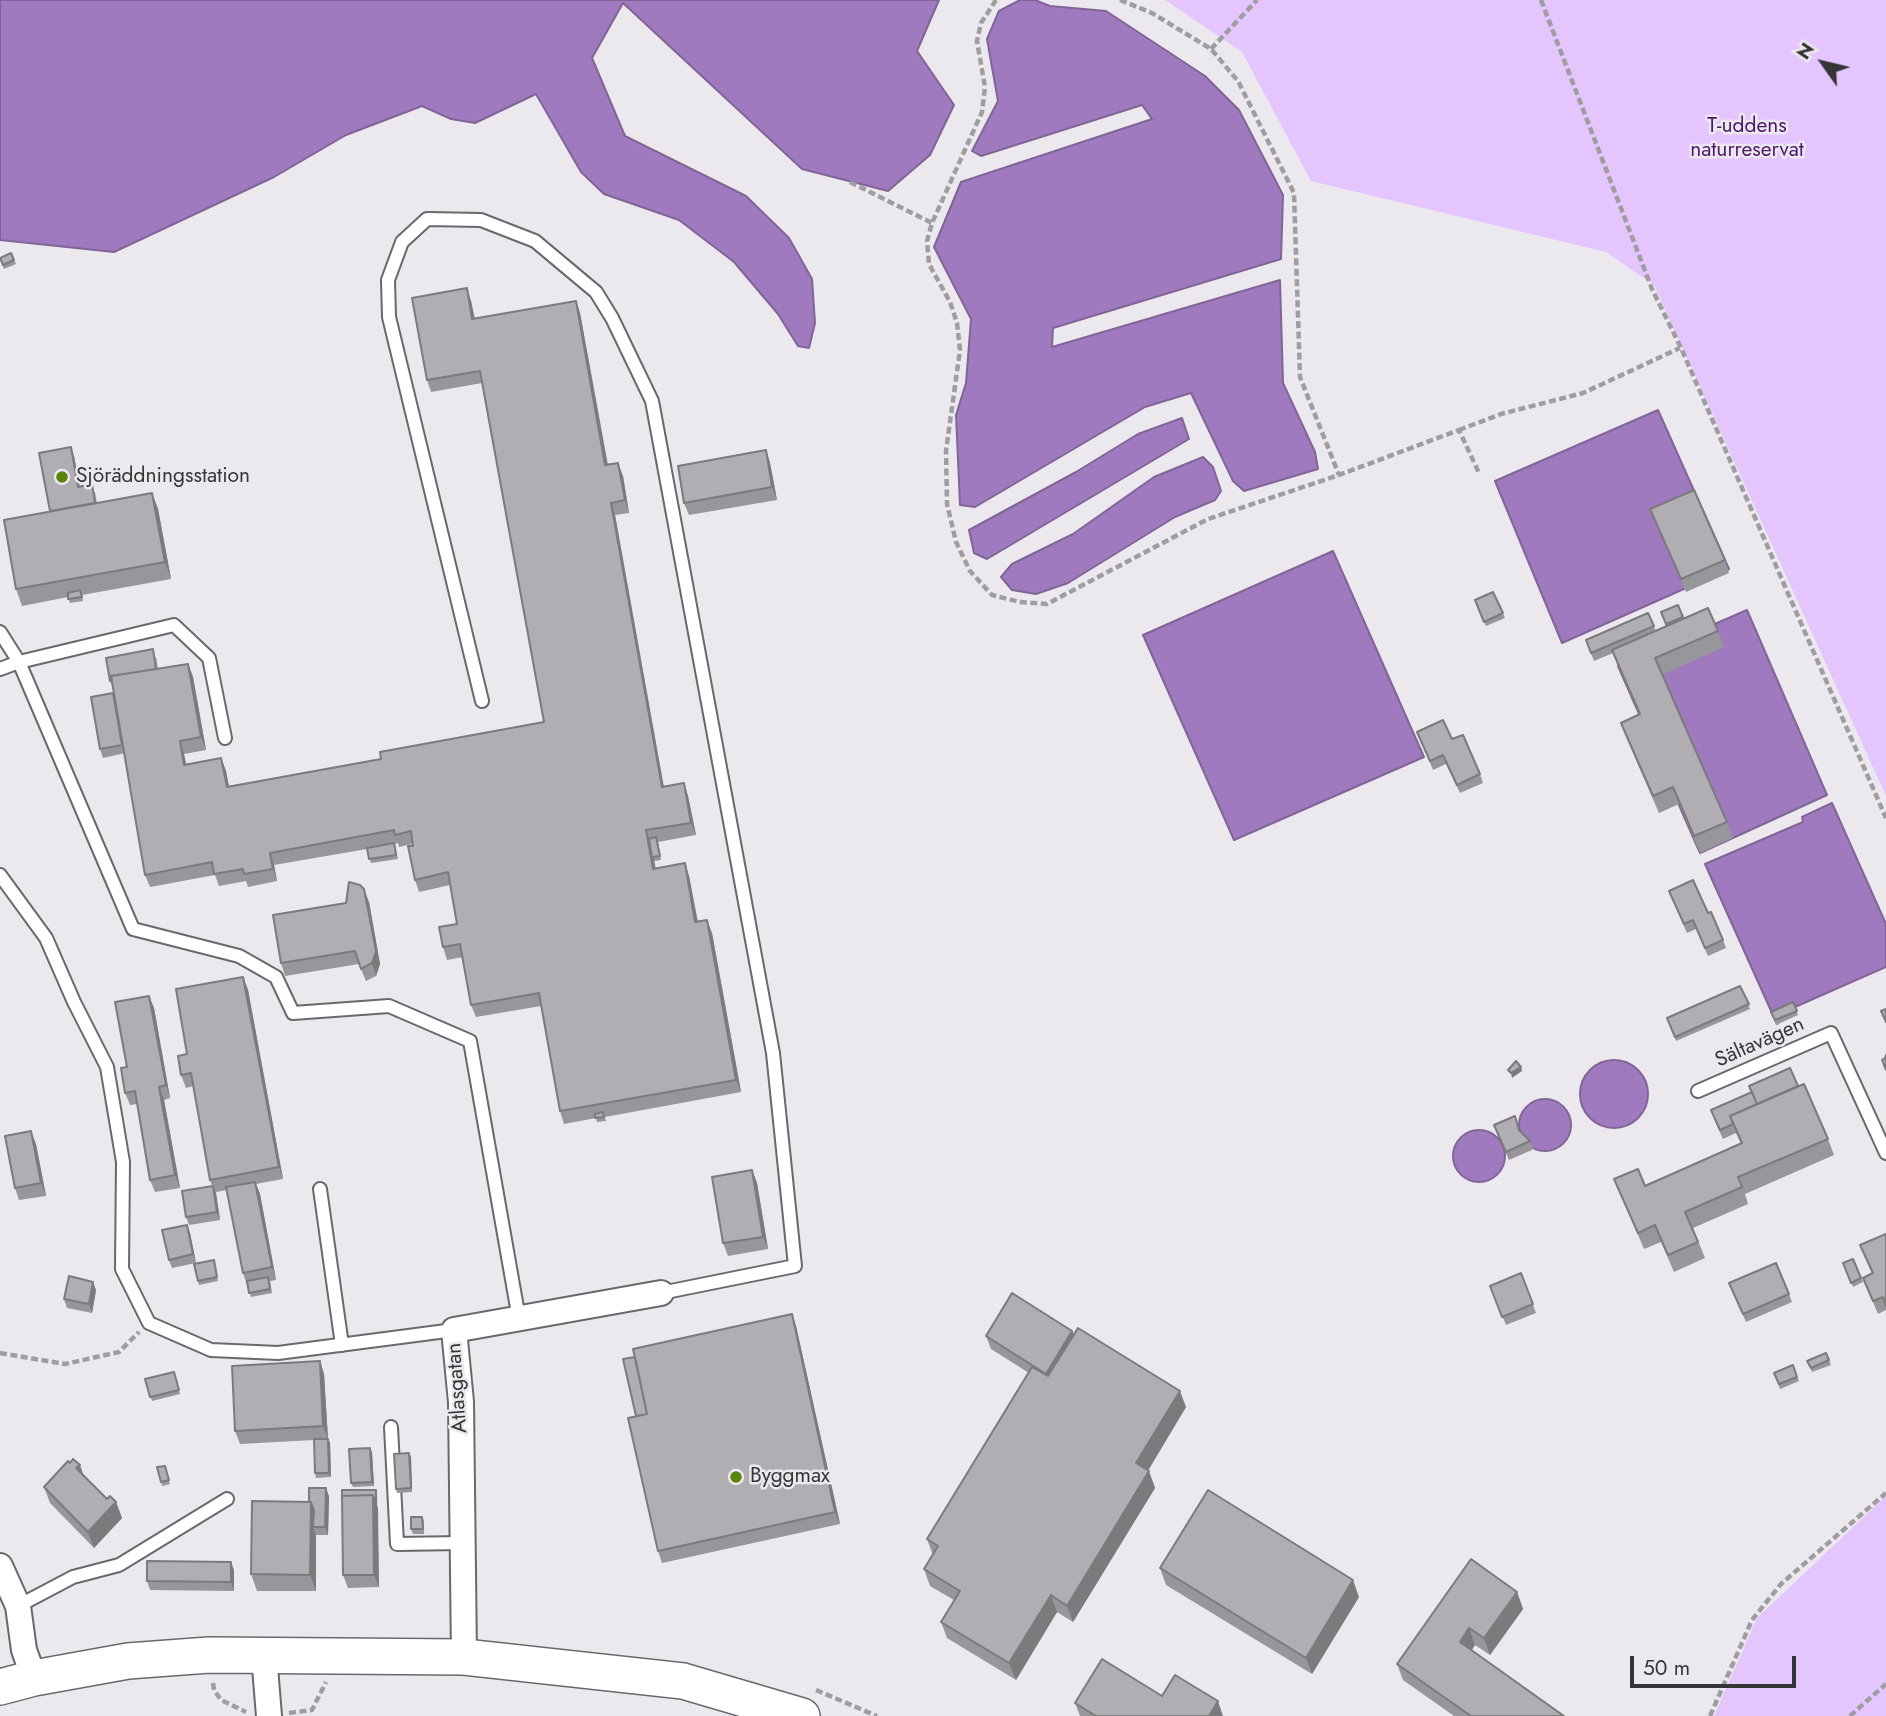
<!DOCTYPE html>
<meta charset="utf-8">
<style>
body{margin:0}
#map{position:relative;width:1886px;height:1716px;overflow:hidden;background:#ebe9ee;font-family:Jost,sans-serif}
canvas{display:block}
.north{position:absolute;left:1788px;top:28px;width:70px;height:70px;-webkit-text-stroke:5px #ebe9ee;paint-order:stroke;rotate:304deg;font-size:19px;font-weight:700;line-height:28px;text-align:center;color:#353436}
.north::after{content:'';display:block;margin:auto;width:24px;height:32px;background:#353436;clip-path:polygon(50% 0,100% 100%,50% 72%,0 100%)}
.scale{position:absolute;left:1630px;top:1656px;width:166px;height:32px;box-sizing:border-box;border:4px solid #353436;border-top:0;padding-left:9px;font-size:21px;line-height:24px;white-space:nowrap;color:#353436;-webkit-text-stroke:5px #ebe9ee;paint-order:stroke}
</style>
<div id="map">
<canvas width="1886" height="1716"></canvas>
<div class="north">N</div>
<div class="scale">50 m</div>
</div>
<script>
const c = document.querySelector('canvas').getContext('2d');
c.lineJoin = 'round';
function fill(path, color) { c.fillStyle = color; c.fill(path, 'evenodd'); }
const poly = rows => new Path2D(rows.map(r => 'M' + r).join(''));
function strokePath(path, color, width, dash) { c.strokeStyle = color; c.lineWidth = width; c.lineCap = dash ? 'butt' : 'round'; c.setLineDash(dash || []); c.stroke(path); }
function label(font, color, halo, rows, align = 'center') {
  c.font = font + ' Jost,sans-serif'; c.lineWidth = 5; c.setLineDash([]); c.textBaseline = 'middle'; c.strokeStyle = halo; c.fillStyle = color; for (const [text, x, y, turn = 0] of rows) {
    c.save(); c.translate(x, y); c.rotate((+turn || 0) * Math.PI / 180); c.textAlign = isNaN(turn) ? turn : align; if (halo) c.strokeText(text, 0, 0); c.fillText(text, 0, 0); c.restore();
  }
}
fill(poly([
 [1165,0,1886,0,1886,796,1654,285,1606,252,1311,181,1242,52],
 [1886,1496,1886,1716,1714,1716,1757,1618]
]), '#e4c5fe');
const water = poly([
 [0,0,939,0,917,51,954,105,930,155,888,191,802,169,623,3,592,58,625,136,746,196,789,238,812,279,815,323,809,348,798,346,778,314,734,262,679,220,604,194,581,172,536,94,475,123,451,119,422,106,346,135,274,177,114,252,0,240,0,0],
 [1020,0,1035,0,1050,6,1106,11,1205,76,1239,110,1283,195,1281,259,1053,328,1052,347,1280,280,1283,383,1315,452,1318,469,1244,491,1233,481,1191,393,1145,407,975,507,960,505,956,415,966,383,971,319,934,247,961,182,1152,119,1142,105,981,156,972,151,998,101,987,39,999,11,1020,0],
 [1658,410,1729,569,1562,643,1495,481,1658,410],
 [1182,418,1189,439,987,559,974,553,969,530,1076,472,1138,434,1182,418],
 [1203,457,1213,467,1221,491,1215,500,1175,517,1068,583,1036,594,1012,590,1001,577,1012,564,1073,534,1154,477,1203,457],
 [1333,551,1424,757,1234,840,1143,635,1333,551],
 [1747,610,1827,795,1700,853,1618,666,1747,610],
 [1832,803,1886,924,1886,967,1795,1007,1777,1024,1705,864,1803,822,1802,817,1832,803],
 '1580 1094a34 34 0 1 1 68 0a34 34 0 1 1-68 0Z',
 '1519 1125a26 26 0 1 1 52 0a26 26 0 1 1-52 0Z',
 '1453 1156a26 26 0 1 1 52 0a26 26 0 1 1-52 0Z'
]);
fill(water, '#a07abf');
strokePath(water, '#806596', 2);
const lane = poly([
 [0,632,19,662,133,929,239,956,276,977,293,1013,389,1006,470,1041,519,1319],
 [0,669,19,662,174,625,209,658,225,738],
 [482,701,389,317,388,280,402,242,427,219,481,220,535,241,596,292,612,318,652,401,773,1053,795,1266,661,1293],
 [0,875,46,938,74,1002,107,1067,123,1162,122,1269,149,1323,211,1350,278,1353,454,1330],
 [1698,1091,1831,1033,1886,1153],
 [320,1189,342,1345],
 [391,1427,397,1544,461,1543],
 [18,1606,73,1577,119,1565,227,1499]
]);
const street = poly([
 [0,1566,18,1606,24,1650,34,1678],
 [264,1655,269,1716],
 [464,1657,461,1402,454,1330,661,1293]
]);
const secondary = poly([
 [0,1687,34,1678,128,1661,209,1655,464,1657,683,1681,802,1716]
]);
strokePath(lane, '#6a686c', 16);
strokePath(street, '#6a686c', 28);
strokePath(secondary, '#6a686c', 38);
strokePath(poly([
 [996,0,981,23,977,41,985,87,982,112,932,223,927,241,929,264,950,302,957,323,960,350,946,451,947,504,956,542,970,571,992,595,1020,602,1047,604,1208,519,1339,475,1459,430,1479,473],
 [1120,0,1152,13,1211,49,1238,81,1294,193,1300,377,1339,475],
 [1541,0,1652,289,1681,348,1886,818],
 [1211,49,1257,0],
 [850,182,932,223],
 [1459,430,1501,414,1583,393,1680,348],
 [0,1353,65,1364,119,1352,139,1332],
 [213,1683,214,1690,221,1700,246,1712],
 [816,1690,877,1716],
 [289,1713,312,1710,326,1682],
 [1710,1716,1752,1620,1781,1584,1886,1493],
 [1850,1716,1886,1684]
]), '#9e9da0', 4.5, [7, 3.5]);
strokePath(lane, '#fff', 12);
strokePath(street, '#fff', 24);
strokePath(secondary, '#fff', 35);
fill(poly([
 [11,253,16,264,4,269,0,258],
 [471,301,475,319,576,301,580,313,608,465,623,476,629,513,615,515,664,787,684,783,688,796,696,835,658,842,661,860,654,861,655,868,685,863,689,876,698,922,712,933,741,1092,605,1117,606,1121,597,1122,596,1118,564,1124,560,1111,541,1006,476,1017,471,1005,463,957,447,960,443,947,457,924,450,885,419,892,415,880,413,844,399,847,398,843,395,844,398,859,371,863,367,849,274,865,277,881,248,887,246,881,219,886,215,875,150,887,145,875,125,753,103,758,100,749,115,700,114,689,110,681,156,657,158,669,188,664,193,677,206,750,184,754,186,765,221,758,226,771,229,786,381,759,544,722,482,383,431,392,427,380],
 [71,447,74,456,80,486,95,492,97,503,152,493,158,509,171,579,82,595,83,601,70,603,68,597,22,606,16,589,50,511],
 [766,450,770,463,777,500,689,515,684,503],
 [1650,509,1725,560,1729,573,1686,592],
 [1493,592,1505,618,1486,626,1475,600],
 [1678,605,1684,618,1718,631,1724,647,1662,675,1727,822,1733,838,1700,853,1679,804,1659,813,1627,739,1621,723,1639,715,1613,653,1594,661,1586,640,1648,613,1656,631,1666,626,1661,612],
 [1417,732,1452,739,1480,774,1483,783,1460,793,1446,764,1433,770],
 [1669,891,1723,940,1726,948,1708,956,1696,929,1687,933],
 [369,902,380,964,376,976,366,981,359,964,285,976,281,963],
 [243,977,248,990,283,1179,256,1184,260,1194,276,1280,270,1281,272,1293,251,1297,243,1273,227,1190,216,1192,220,1220,189,1225,186,1217,212,1186,210,1180,193,1086,186,1088,181,1075,187,1054],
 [1740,986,1750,1009,1676,1041,1667,1018],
 [149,996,154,1008,170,1098,164,1100,180,1188,155,1192,150,1180,137,1104,130,1105,125,1093,127,1067],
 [1793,1002,1798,1015,1776,1025,1771,1012],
 [1798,1086,1828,1139,1834,1155,1745,1194,1748,1204,1693,1228,1705,1258,1674,1272,1661,1242,1644,1249,1614,1179,1645,1186,1741,1144,1736,1133,1723,1139,1714,1119],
 [1494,1125,1520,1131,1530,1141,1534,1149,1509,1160],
 [36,1144,46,1196,19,1200,15,1188],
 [752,1170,757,1183,768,1249,728,1256,723,1243],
 [190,1233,196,1263,172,1268,169,1260],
 [1886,1234,1886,1310,1878,1314,1863,1278,1872,1274,1860,1245],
 [1853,1259,1863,1282,1853,1287,1843,1263],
 [214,1260,218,1281,199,1285,198,1281],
 [1521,1273,1536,1313,1506,1325,1490,1286],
 [1729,1283,1789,1294,1792,1302,1746,1322],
 [96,1290,92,1313,67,1308,64,1299],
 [796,1326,840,1524,662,1563,658,1551,636,1416],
 [1072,1331,1074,1334,1186,1407,1148,1471,1155,1488,1073,1622,1057,1612,1016,1680,947,1638,941,1622,954,1600,930,1586,924,1569,933,1555,927,1539,1029,1373,991,1349,986,1336],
 [1826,1353,1831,1365,1812,1372,1807,1361],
 [320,1361,324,1374,328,1439,330,1443,331,1477,316,1478,315,1473,314,1440,240,1444,235,1431],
 [1793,1365,1799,1381,1780,1389,1774,1373],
 [174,1372,180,1394,152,1401,145,1379],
 [372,1452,374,1486,353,1487,351,1483],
 [409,1453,411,1457,412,1492,397,1493,396,1489],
 [70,1463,107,1499,116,1502,122,1518,94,1548,50,1503,44,1487],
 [165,1466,170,1484,162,1486,161,1482],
 [377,1494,379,1587,348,1588,343,1575],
 [329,1496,328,1535,316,1535,316,1591,257,1591,251,1574,309,1502],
 [422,1517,424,1521,424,1534,413,1534,411,1529],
 [1160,1568,1359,1597,1312,1674,1166,1585],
 [234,1570,234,1591,150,1590,147,1581],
 [1517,1592,1523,1609,1490,1655,1475,1645,1472,1650,1564,1716,1454,1716,1403,1680,1397,1664],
 [1162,1696,1223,1716,1080,1716,1075,1703]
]), '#97969a');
fill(poly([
 [467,288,471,301,477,332,472,319],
 [576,301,580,313,610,478,605,465],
 [71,447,74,456,81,495,78,487],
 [766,450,770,463,777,500,772,487],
 [618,463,623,476,629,513,625,500],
 [152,493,158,509,171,579,165,562],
 [611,503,615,515,666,800,662,787],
 [188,664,193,677,206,750,201,737],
 [180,741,184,754,189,778,184,765],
 [221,758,226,771,231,799,227,787],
 [684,783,688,796,696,835,691,823],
 [646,830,651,843,658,881,653,869],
 [270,853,274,865,277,881,273,869],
 [685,863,689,876,700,935,695,922],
 [364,889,369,902,380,964,376,976,372,963],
 [707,920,712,933,741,1092,736,1080],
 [243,977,248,990,283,1179,279,1167],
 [149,996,154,1008,170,1098,166,1085],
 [1521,1067,1522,1071,1512,1078,1511,1073],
 [159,1087,164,1100,180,1188,175,1175],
 [31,1131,36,1144,46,1196,41,1183],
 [752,1170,757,1183,768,1249,763,1237],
 [255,1182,260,1194,276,1280,272,1267],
 [213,1186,216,1194,220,1220,217,1212],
 [187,1225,190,1233,196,1263,193,1254],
 [93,1282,96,1290,92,1313,89,1304],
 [792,1314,796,1326,840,1524,835,1512],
 [1072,1331,1077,1343,1050,1386,1046,1374],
 [320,1361,324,1374,328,1439,323,1426],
 [1180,1391,1186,1407,1142,1480,1136,1463],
 [328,1439,330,1443,331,1477,329,1473],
 [370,1448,372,1452,374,1486,372,1482],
 [409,1453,411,1457,412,1492,411,1488],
 [80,1465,86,1482,76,1468],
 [1149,1471,1155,1488,1073,1622,1067,1606],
 [326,1488,329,1496,328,1535,325,1527],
 [373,1495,378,1508,379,1587,374,1575],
 [116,1502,122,1518,94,1548,88,1532],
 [311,1502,317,1519,313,1527,316,1535,316,1591,310,1575],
 [231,1562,234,1570,234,1591,231,1582],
 [1353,1580,1359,1597,1312,1674,1306,1658],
 [1517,1592,1523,1609,1490,1655,1484,1638],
 [1051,1595,1057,1612,1016,1680,1009,1663],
 [1469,1628,1475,1645,1466,1658,1460,1642],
 [1218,1701,1223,1716,1209,1716]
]), '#7b7a7d');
const building = poly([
 [11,253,14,260,3,265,0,258,11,253],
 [467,288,472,319,576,301,605,465,618,463,625,500,611,503,662,787,684,783,691,823,646,830,653,869,685,863,695,922,707,920,736,1080,560,1111,539,993,471,1005,460,944,443,947,439,927,457,924,448,872,415,880,408,846,413,846,411,831,395,835,394,830,270,853,273,869,244,874,243,869,214,874,212,862,145,875,111,676,188,664,201,737,180,741,184,765,221,758,227,787,381,759,380,752,544,722,480,371,427,380,412,298,467,288],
 [71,447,78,487,92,484,95,503,50,511,39,453,71,447],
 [766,450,772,487,684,503,678,466,766,450],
 [1694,490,1725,560,1681,579,1650,509,1694,490],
 [152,493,165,562,16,589,4,520,152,493],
 [80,590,82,597,68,599,68,593,80,590],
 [1493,592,1503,613,1484,622,1475,600,1493,592],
 [1678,605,1683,617,1666,624,1661,612,1678,605],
 [1708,608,1718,631,1655,658,1727,822,1694,836,1673,787,1653,796,1621,723,1640,714,1612,650,1708,608],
 [1648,613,1654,626,1591,653,1586,640,1648,613],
 [153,649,156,669,111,676,112,680,110,681,106,658,153,649],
 [113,693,122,745,100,749,91,697,113,693],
 [1443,720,1452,739,1463,735,1480,774,1457,785,1443,755,1430,761,1417,732,1443,720],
 [656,837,660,856,652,857,649,839,656,837],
 [394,843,396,855,369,859,367,848,394,843],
 [1693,880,1708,913,1711,912,1723,940,1705,948,1693,920,1684,924,1669,891,1693,880],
 [349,882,360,885,364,889,376,951,372,963,361,969,355,951,281,963,273,915,346,903,349,882],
 [243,977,279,1167,210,1180,191,1073,181,1075,178,1056,187,1054,176,989,243,977],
 [1740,986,1749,1004,1675,1037,1667,1018,1740,986],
 [149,996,166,1085,159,1087,175,1175,150,1180,135,1091,125,1093,121,1068,127,1067,115,1002,149,996],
 [1793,1002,1797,1011,1775,1020,1771,1012,1793,1002],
 [1886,1009,1886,1022,1881,1011,1886,1009],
 [1886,1055,1886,1070,1882,1060,1885,1058,1886,1055],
 [1516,1061,1521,1067,1511,1073,1508,1070,1516,1061],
 [1790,1068,1798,1086,1757,1104,1749,1086,1790,1068],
 [1804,1084,1828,1139,1738,1177,1742,1187,1685,1212,1698,1242,1668,1255,1655,1225,1638,1233,1614,1179,1638,1169,1645,1186,1742,1143,1730,1116,1804,1084],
 [1752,1092,1757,1104,1730,1116,1733,1124,1720,1130,1711,1110,1752,1092],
 [603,1112,604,1117,595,1118,595,1114,603,1112],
 [1515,1116,1519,1130,1530,1141,1506,1152,1494,1125,1515,1116],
 [31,1131,41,1183,15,1188,5,1136,31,1131],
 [752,1170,763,1237,723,1243,712,1177,752,1170],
 [255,1182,272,1267,243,1273,226,1187,255,1182],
 [213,1186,217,1212,186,1217,182,1191,213,1186],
 [187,1225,193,1254,169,1260,162,1230,187,1225],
 [1886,1234,1886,1306,1883,1297,1873,1301,1863,1278,1873,1273,1860,1245,1886,1234],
 [1853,1259,1861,1278,1851,1283,1843,1263,1853,1259],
 [214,1260,217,1277,198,1281,194,1264,214,1260],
 [1776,1263,1789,1294,1743,1314,1729,1283,1776,1263],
 [1521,1273,1533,1304,1502,1317,1490,1286,1521,1273],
 [69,1276,93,1282,89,1304,64,1299,69,1276],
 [268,1277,270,1289,249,1293,247,1281,268,1277],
 [1012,1293,1072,1331,1046,1374,986,1336,1012,1293],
 [792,1314,835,1512,658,1551,628,1418,647,1414,633,1349,792,1314],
 [1078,1328,1180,1391,1136,1463,1149,1471,1067,1606,1051,1595,1009,1663,941,1622,960,1591,924,1569,938,1546,927,1539,1032,1367,1048,1376,1078,1328],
 [1826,1353,1829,1360,1811,1368,1807,1361,1826,1353],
 [635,1357,647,1414,636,1416,623,1359,635,1357],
 [320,1361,323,1426,235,1431,232,1366,320,1361],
 [1793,1365,1797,1377,1779,1384,1774,1373,1793,1365],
 [174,1372,179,1390,150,1397,145,1379,174,1372],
 [314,1439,328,1439,329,1473,315,1473,314,1439],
 [370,1448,372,1482,351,1483,349,1449,370,1448],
 [409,1453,411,1488,396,1489,394,1454,409,1453],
 [73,1459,80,1465,76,1468,107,1499,110,1496,116,1502,88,1532,44,1487,68,1461,70,1463,73,1459],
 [165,1466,169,1480,161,1482,157,1467,165,1466],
 [309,1488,326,1488,325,1527,313,1527,314,1510,311,1502,309,1502,309,1488],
 [342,1490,376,1490,376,1504,373,1495,342,1496,342,1490],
 [1208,1490,1353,1580,1306,1658,1160,1568,1208,1490],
 [373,1495,374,1575,343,1575,342,1496,373,1495],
 [252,1501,311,1502,310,1575,251,1574,252,1501],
 [411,1517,422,1517,423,1529,411,1529,411,1517],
 [1471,1559,1517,1592,1484,1638,1469,1628,1460,1642,1564,1716,1471,1716,1397,1664,1471,1559],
 [147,1561,231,1562,231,1582,147,1581,147,1561],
 [1102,1659,1162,1696,1175,1675,1218,1701,1209,1716,1096,1716,1075,1703,1102,1659]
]);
fill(building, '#b0aeb3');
strokePath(building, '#7b7a7d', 2);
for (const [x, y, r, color] of [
 [62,477,7,"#5a840e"],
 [736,1477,7,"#5a840e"]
]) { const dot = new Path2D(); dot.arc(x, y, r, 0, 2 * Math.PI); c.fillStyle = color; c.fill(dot); strokePath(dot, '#ebe9ee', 2.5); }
label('21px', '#4d186d', '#ebe9ee', [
 ["T-uddens",1747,127],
 ["naturreservat",1747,151]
]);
label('21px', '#353436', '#ebe9ee', [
 ["Sjöräddningsstation",76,477],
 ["Byggmax",750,1477]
], 'left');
label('21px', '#353436', '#ebe9ee', [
 ["Sältavägen",1760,1043,-24],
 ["Atlasgatan",458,1388,-94]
]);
</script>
